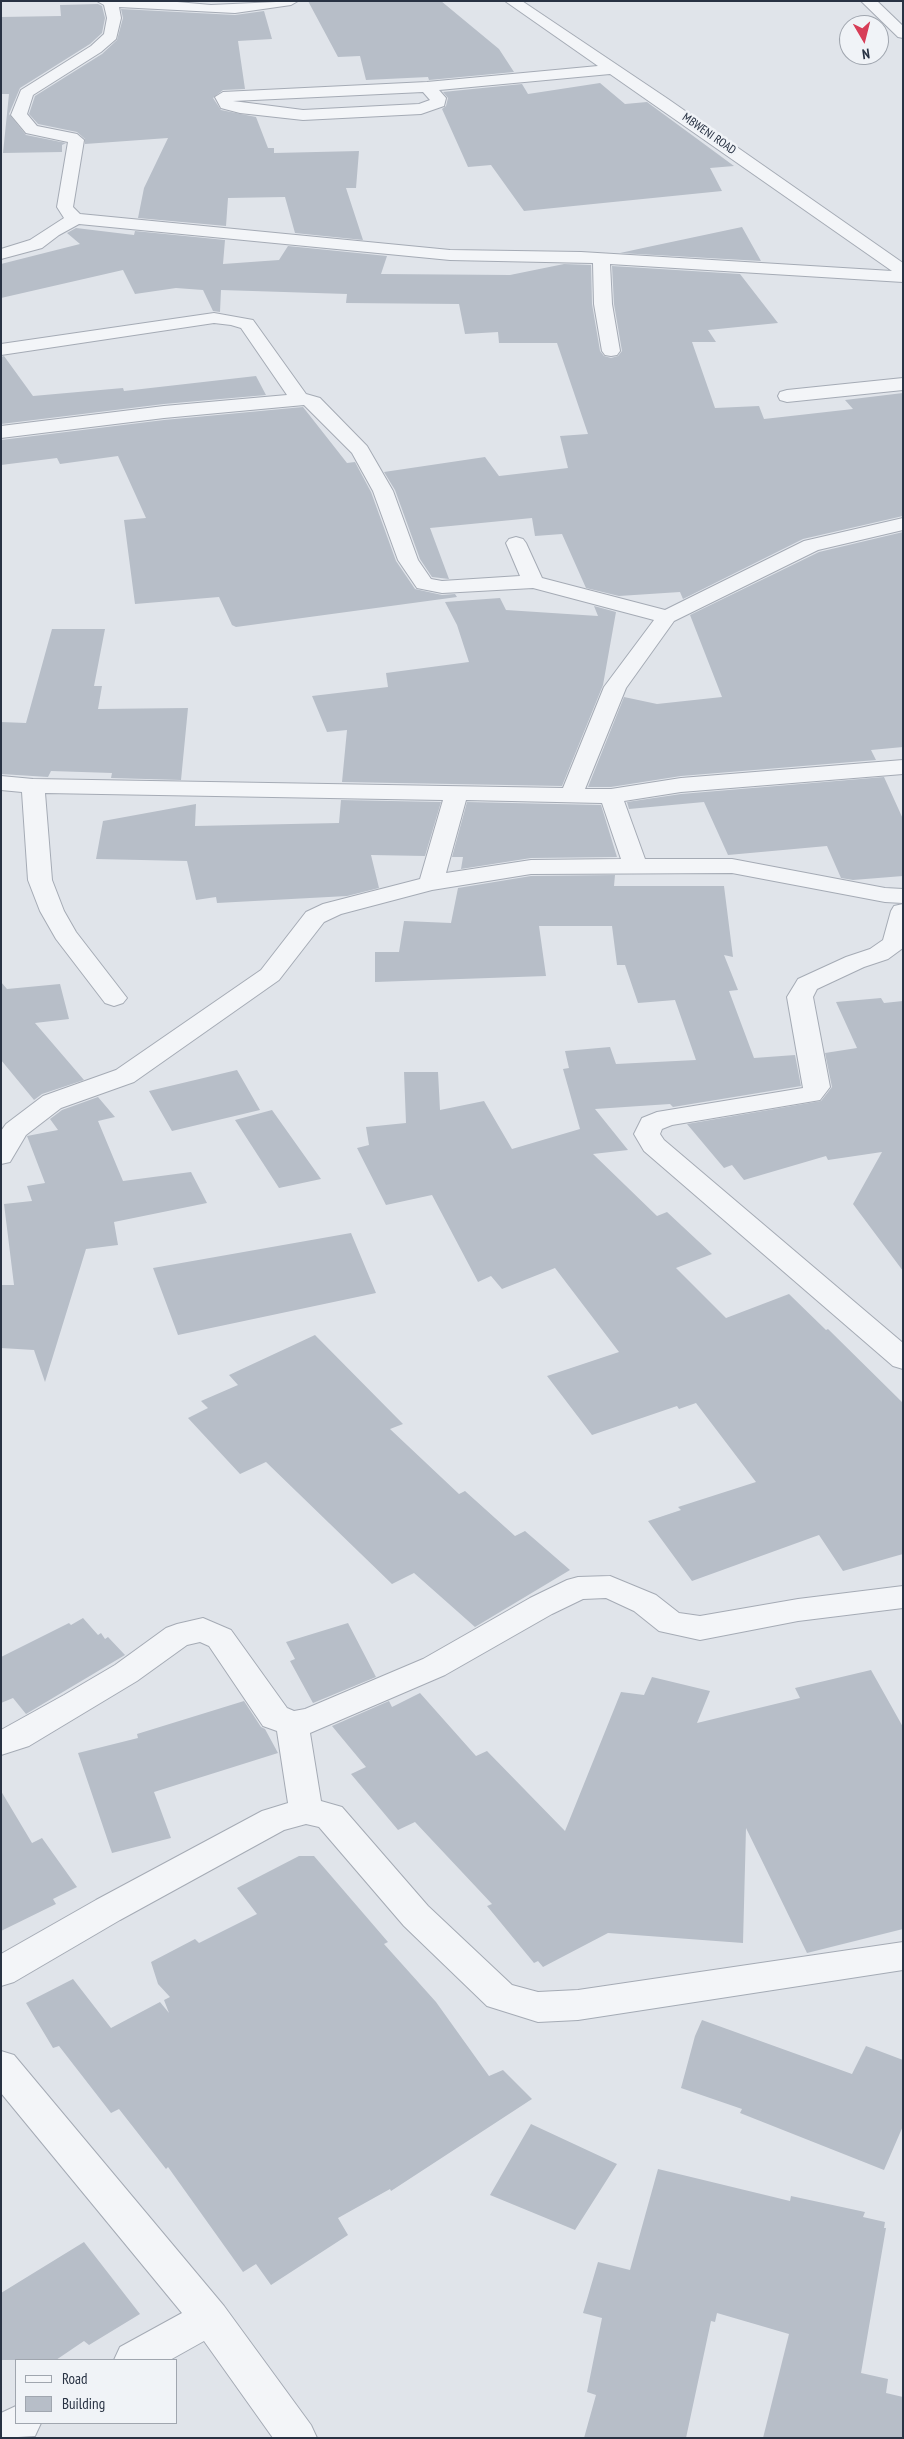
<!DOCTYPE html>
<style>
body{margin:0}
#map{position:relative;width:904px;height:2439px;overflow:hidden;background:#e0e4ea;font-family:"PT Sans Narrow",sans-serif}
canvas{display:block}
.frame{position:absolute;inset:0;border:2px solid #283243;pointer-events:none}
.legend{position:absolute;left:15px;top:2359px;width:162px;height:65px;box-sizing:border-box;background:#f0f3f7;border:1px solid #a0a6af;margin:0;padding:6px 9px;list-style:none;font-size:15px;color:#283243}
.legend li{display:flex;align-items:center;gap:10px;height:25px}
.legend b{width:25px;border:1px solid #a0a6af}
.north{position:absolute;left:839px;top:15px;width:50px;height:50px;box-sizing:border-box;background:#f0f3f7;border:1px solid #a0a6af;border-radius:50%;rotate:172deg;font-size:14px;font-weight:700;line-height:20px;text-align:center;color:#283243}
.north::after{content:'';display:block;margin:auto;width:18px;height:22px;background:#d73d57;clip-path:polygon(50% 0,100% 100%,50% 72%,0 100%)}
</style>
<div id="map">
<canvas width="904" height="2439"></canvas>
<div class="frame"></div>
<ul class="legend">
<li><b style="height:6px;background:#f3f5f8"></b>Road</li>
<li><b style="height:14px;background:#b7bec8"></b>Building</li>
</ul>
<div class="north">N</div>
</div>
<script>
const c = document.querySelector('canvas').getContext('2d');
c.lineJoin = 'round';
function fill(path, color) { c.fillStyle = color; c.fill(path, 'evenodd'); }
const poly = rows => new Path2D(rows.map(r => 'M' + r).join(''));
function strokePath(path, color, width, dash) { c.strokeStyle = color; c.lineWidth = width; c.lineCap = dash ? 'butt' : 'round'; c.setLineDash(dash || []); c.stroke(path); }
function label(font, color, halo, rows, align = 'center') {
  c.font = font + ' "PT Sans Narrow",sans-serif'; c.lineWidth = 5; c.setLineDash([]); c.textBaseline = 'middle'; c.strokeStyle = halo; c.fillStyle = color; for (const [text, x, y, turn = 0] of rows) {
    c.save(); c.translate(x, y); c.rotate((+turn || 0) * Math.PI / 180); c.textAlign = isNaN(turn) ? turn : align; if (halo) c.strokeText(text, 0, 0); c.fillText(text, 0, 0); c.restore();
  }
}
fill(poly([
 [308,1,441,1,499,49,514,72,429,80,428,77,366,80,360,56,338,57],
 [98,4,102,6,105,18,102,33,90,44,20,88,9,114,26,135,66,143,62,145,62,152,3,153,9,94,1,94,1,17,61,16,60,5],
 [121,9,235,15,264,11,272,39,238,41,245,89,223,90,213,98,221,110,256,117,268,148,274,148,274,153,359,151,356,188,346,188,363,240,295,233,285,197,228,198,226,226,138,218,144,188,168,138,85,144,85,139,77,132,38,124,29,114,35,96,102,54,117,40,123,18],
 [600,83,625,104,647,102,734,166,710,168,722,191,524,211,491,165,468,167,442,109,446,106,448,98,443,92,522,84,528,94],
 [742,227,761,261,620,253,643,248],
 [76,228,134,235,135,231,225,240,223,264,279,260,288,246,387,256,381,274,510,275,564,264,591,265,592,304,600,351,604,356,611,358,618,356,622,351,614,304,612,266,740,274,778,323,708,330,716,342,692,342,715,408,759,406,764,419,853,409,845,400,903,393,903,516,803,539,683,599,680,592,619,596,586,588,562,534,535,536,532,518,430,528,449,579,432,577,420,559,395,490,384,472,485,457,499,476,568,468,560,436,588,434,557,343,499,343,498,332,465,334,459,304,346,303,347,294,221,290,220,312,213,311,203,290,176,288,135,294,123,270,1,298,1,264,80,244,67,233],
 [4,356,33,396,123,388,124,391,256,376,266,395,164,404,1,424,1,357],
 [303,407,347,463,355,462,371,492,396,561,415,589,442,595,455,594,457,597,236,627,232,625,219,597,135,604,124,520,146,518,118,456,60,464,57,458,1,465,1,440,164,420],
 [903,532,903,747,871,750,876,760,681,776,611,787,588,787,624,697,657,704,722,697,690,615,819,552],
 [500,598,506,610,598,616,594,606,616,612,603,685,562,786,342,782,347,730,327,732,312,696,388,687,386,673,469,662,457,625,445,602],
 [52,629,105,629,94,686,102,686,98,709,188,708,181,780,111,778,112,773,51,771,48,777,1,774,1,722,26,723],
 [884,777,903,819,903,876,853,880,841,878,827,846,728,855,704,802,629,809,627,802,681,794],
 [341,800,441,802,425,856,371,855,379,888,347,896,217,903,216,897,196,900,187,861,96,859,103,821,196,804,195,826,339,823],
 [467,802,601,805,617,857,531,858,461,869,463,857,452,857],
 [615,875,614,886,724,886,733,957,724,955,738,990,729,991,754,1058,795,1055,801,1086,673,1107,670,1104,595,1109,628,1150,593,1154,657,1216,667,1212,712,1254,676,1268,726,1318,789,1294,826,1330,828,1329,903,1403,903,1554,843,1571,819,1535,692,1581,648,1521,681,1510,678,1507,756,1482,696,1403,679,1409,677,1406,592,1435,547,1376,619,1352,555,1268,502,1289,491,1276,478,1282,432,1195,386,1205,357,1148,369,1145,366,1127,406,1123,404,1072,438,1072,440,1110,484,1101,512,1149,580,1129,563,1069,569,1068,565,1051,610,1047,616,1064,696,1060,675,1000,638,1003,625,965,617,965,612,926,539,926,546,976,375,982,375,952,399,952,404,921,451,923,458,888,531,876],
 [1,982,7,989,60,984,69,1019,35,1023,84,1080,42,1094,34,1100,1,1060],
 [881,998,884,1003,903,1001,903,1271,853,1204,882,1152,828,1160,826,1156,744,1180,732,1165,724,1168,687,1124,821,1101,832,1087,825,1053,857,1048,836,1002],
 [237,1070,260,1110,172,1131,149,1091],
 [98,1097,115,1117,98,1121,123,1181,191,1172,207,1203,114,1222,118,1245,86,1249,45,1382,34,1350,1,1348,1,1285,14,1285,4,1204,32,1201,27,1186,45,1183,27,1136,58,1130,50,1119,62,1110],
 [272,1110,321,1179,279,1188,235,1120],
 [351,1233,376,1293,178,1335,153,1268],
 [315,1335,403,1424,390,1429,459,1494,465,1491,515,1536,525,1531,570,1570,475,1627,414,1573,392,1584,266,1462,240,1474,188,1418,208,1408,201,1401,238,1385,229,1375],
 [83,1618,98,1635,101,1633,105,1639,108,1637,125,1655,26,1714,13,1698,1,1703,1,1657,69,1623,71,1625],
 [348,1623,376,1677,313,1703,290,1661,295,1659,286,1642],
 [871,1670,903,1727,903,1929,807,1953,746,1828,743,1943,608,1933,543,1967,538,1961,534,1963,487,1906,492,1904,415,1822,398,1830,351,1774,366,1767,332,1726,389,1701,392,1707,420,1693,476,1756,487,1751,565,1831,621,1692,644,1695,652,1677,710,1691,697,1723,800,1698,795,1688],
 [244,1701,261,1727,265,1729,278,1753,154,1792,171,1838,112,1853,78,1753,138,1738,137,1734],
 [1,1791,32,1843,42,1838,77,1887,53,1899,56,1904,1,1931],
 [299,1856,314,1856,388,1942,384,1944,436,2002,489,2076,503,2070,532,2099,391,2191,390,2189,338,2218,348,2235,271,2285,256,2264,243,2272,168,2167,166,2169,119,2109,111,2113,59,2046,53,2048,26,2003,73,1979,111,2028,160,2002,169,2013,164,2000,170,1997,158,1984,151,1962,195,1939,199,1943,257,1914,237,1888],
 [702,2020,852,2074,866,2046,903,2060,903,2126,884,2170,740,2113,742,2109,681,2088,695,2036],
 [531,2124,617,2164,575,2230,490,2195],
 [658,2169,790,2201,791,2196,865,2212,863,2217,885,2222,884,2228,886,2228,861,2373,888,2379,886,2393,903,2397,903,2438,763,2438,789,2334,717,2313,715,2322,711,2321,686,2438,584,2438,596,2395,587,2392,602,2318,583,2313,598,2262,630,2270],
 [84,2242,140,2314,89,2345,84,2341,56,2360,1,2360,1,2293]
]), '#b7bec8');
const minor = poly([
 [97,1,166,1,211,5,298,1,291,5,235,13,119,7,121,18,116,39,101,52,33,95,27,114,37,126,77,134,84,140,73,207,80,214,450,250,581,252,892,271,610,74,439,90,446,98,444,106,421,114,303,120,240,113,221,108,215,97,223,92,427,82,598,66,505,1,522,1,668,99,903,263,903,282,610,264,612,304,620,351,617,355,611,356,605,355,602,351,594,304,593,263,450,260,79,224,59,235,42,248,1,259,1,249,30,240,64,218,57,207,68,142,26,133,11,115,21,90,91,46,104,34,107,18,104,5,97,1],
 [423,92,430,100,419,104,303,110,233,101,423,92],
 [861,1,877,1,903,26,903,38,898,37,861,1],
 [214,313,253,320,306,394,320,398,367,446,393,491,418,560,431,579,442,581,520,576,506,543,509,539,516,537,523,539,526,543,542,578,665,610,804,541,903,518,903,530,818,550,674,621,626,688,585,789,611,789,681,778,903,760,903,774,681,792,624,801,645,859,732,859,885,888,903,889,903,903,885,902,732,873,531,874,432,890,341,914,324,922,279,980,134,1082,61,1108,26,1135,10,1162,1,1164,1,1131,6,1124,43,1096,116,1070,261,970,306,912,323,904,420,879,443,800,45,793,52,880,64,911,76,932,127,998,123,1003,114,1006,105,1003,56,939,40,911,28,880,22,792,1,790,1,776,33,779,563,788,604,687,654,620,533,588,442,593,417,588,398,560,373,491,352,453,304,405,164,418,1,438,1,426,164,406,287,395,241,328,231,325,214,323,1,355,1,344,214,313],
 [466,800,602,803,621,859,531,860,446,873,466,800],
 [903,378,903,390,787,402,780,400,778,396,780,392,787,390,903,378],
 [903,904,903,948,888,959,864,967,817,989,813,997,830,1087,820,1100,672,1125,662,1129,660,1134,664,1140,903,1343,903,1369,893,1366,644,1151,634,1134,642,1118,657,1112,803,1088,787,997,795,984,798,979,846,957,870,949,883,940,891,911,894,906,903,904],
 [610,1576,656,1595,679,1613,700,1616,798,1599,903,1586,903,1608,798,1621,700,1640,659,1631,634,1611,606,1598,583,1599,552,1614,445,1675,310,1733,321,1801,342,1807,428,1906,512,1985,538,1992,578,1990,903,1942,903,1970,578,2020,538,2022,487,2006,404,1926,319,1827,306,1824,284,1830,120,1920,14,1982,1,1986,1,1954,96,1900,262,1811,288,1803,277,1731,263,1726,209,1646,200,1642,187,1645,137,1681,29,1746,1,1755,1,1730,64,1695,115,1665,166,1628,177,1624,203,1618,231,1630,287,1708,294,1711,305,1709,423,1659,530,1598,567,1580,578,1577,610,1576],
 [1,2051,14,2055,224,2306,311,2425,317,2438,273,2438,204,2341,170,2360,114,2360,120,2347,182,2313,1,2093,1,2051],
 [16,2406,16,2423,41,2423,35,2436,1,2438,1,2413,16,2406]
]);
strokePath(minor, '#a5abb5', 2);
fill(minor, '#f3f5f8');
label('12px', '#283243', '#f0f3f7', [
 ["MBWENI ROAD",709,134,35]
]);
</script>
